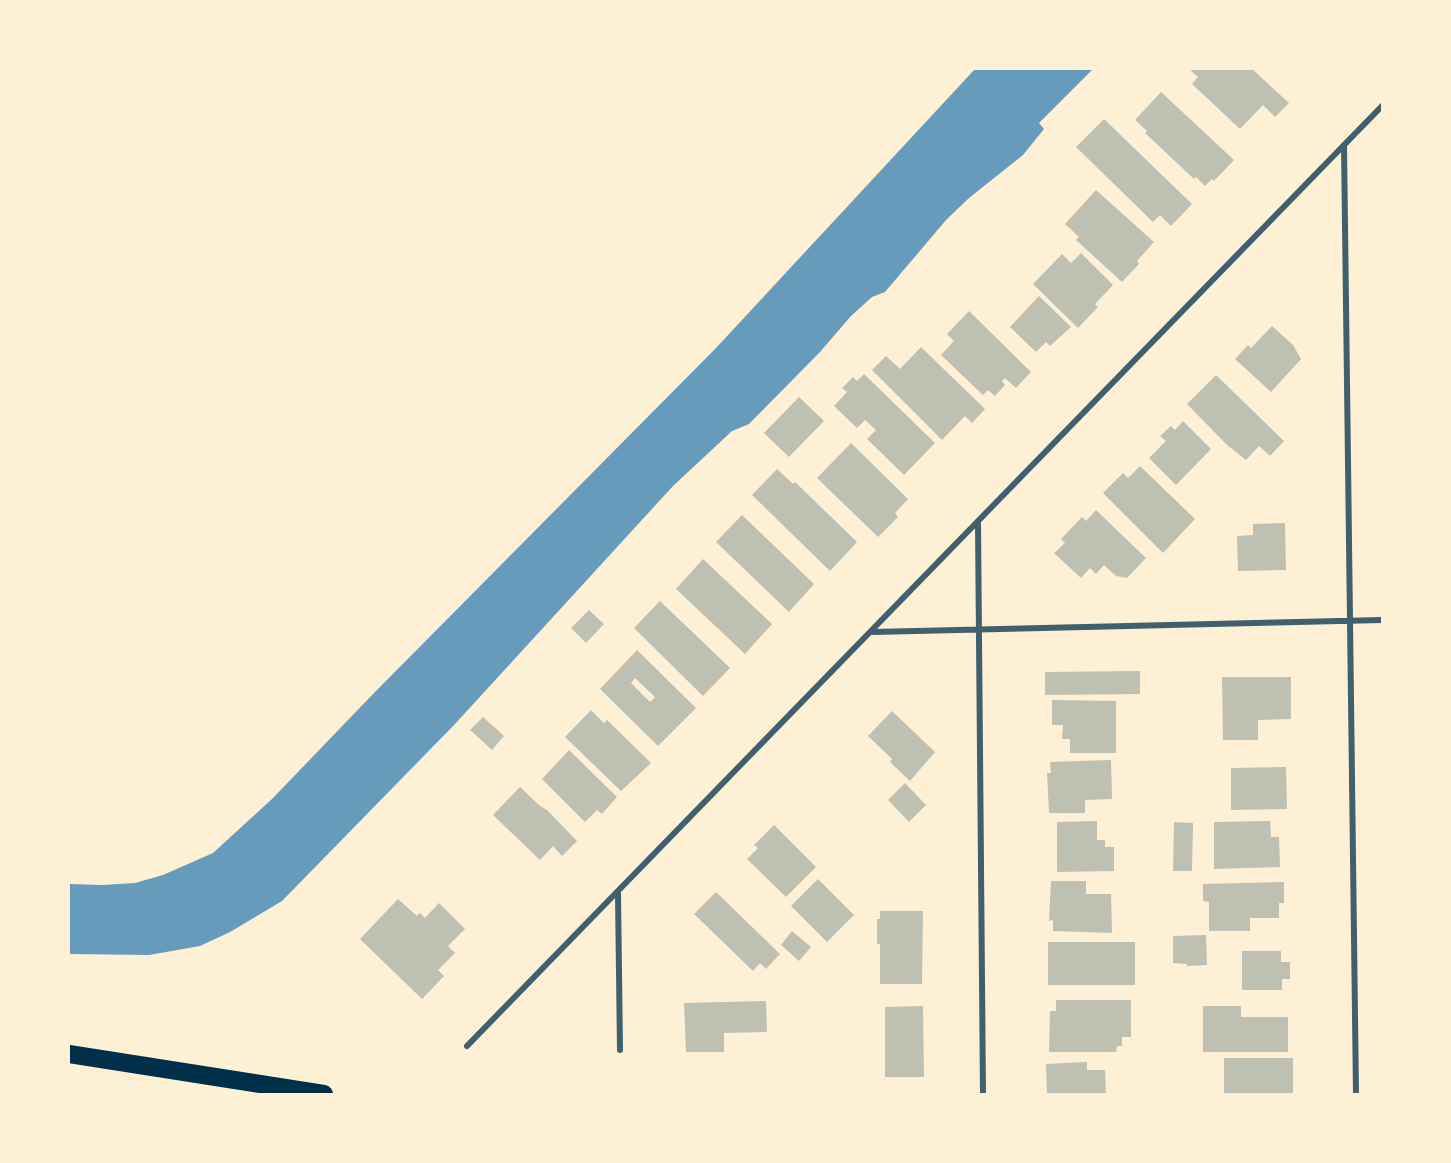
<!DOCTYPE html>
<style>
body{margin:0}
#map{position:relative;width:1451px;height:1163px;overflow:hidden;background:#fdf0d5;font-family:"Archivo Narrow",sans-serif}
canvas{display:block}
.frame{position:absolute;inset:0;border:70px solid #fdf0d5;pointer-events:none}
</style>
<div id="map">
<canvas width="1451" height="1163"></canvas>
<div class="frame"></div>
</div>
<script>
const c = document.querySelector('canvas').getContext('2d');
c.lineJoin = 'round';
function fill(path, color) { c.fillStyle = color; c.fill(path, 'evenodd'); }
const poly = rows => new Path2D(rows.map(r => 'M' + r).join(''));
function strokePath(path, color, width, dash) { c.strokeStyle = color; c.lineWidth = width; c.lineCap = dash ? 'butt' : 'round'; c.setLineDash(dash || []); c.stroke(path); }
fill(poly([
 [975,69,1093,69,1039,123,1044,129,1023,155,969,198,946,220,885,292,872,297,851,316,820,352,749,424,732,431,673,486,455,724,282,901,230,932,200,946,149,955,69,954,69,884,102,885,135,883,163,875,213,853,272,799,374,693,716,348]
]), '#669bbc');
fill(poly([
 [1189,69,1252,69,1289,103,1275,117,1263,105,1240,129,1192,84,1198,77],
 [1161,92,1234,160,1214,181,1212,179,1205,186,1196,177,1194,179,1145,133,1147,131,1135,120],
 [1104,119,1192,204,1171,226,1160,215,1153,222,1076,147],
 [1096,190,1154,242,1137,261,1139,264,1122,282,1076,240,1079,237,1065,224],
 [1081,253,1113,285,1095,304,1098,307,1078,328,1033,284,1062,254,1071,263],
 [1039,296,1071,327,1050,346,1046,342,1036,352,1010,327],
 [969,311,1031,372,1016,388,1005,378,1002,381,1005,385,995,396,988,390,983,395,941,355,954,341,947,334],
 [1272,326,1293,345,1301,359,1271,392,1235,359,1248,345,1251,348],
 [921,347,985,409,972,423,965,416,942,440,872,370,886,356,900,369],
 [864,374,935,443,904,475,867,439,876,430,865,420,857,428,834,406,847,392,842,388,853,377,857,381],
 [1216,375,1284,441,1270,456,1259,446,1246,460,1227,445,1187,404],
 [799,397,824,421,789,457,764,433],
 [1183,421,1211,449,1176,485,1149,458,1166,441,1160,436,1171,426,1175,430],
 [851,443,908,499,895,513,898,517,878,537,817,478],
 [1140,466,1195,519,1163,553,1103,493,1123,473,1128,478],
 [777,469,793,484,795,482,857,542,830,571,752,495],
 [1096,510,1146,558,1127,578,1116,576,1104,565,1096,574,1090,568,1081,578,1054,553,1065,543,1061,539,1082,517,1086,521],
 [742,515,814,584,789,612,716,542],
 [1285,523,1286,570,1238,571,1237,536,1253,535,1253,524],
 [703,559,772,624,745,654,676,589],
 [660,601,730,668,703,696,634,628],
 [589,610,604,624,586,643,571,628],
 [637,650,696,708,658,746,600,689],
 [635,678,655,697,650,702,631,683],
 [1140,671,1140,694,1045,695,1045,672],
 [1222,677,1291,677,1291,719,1258,720,1258,740,1223,740],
 [1052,700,1116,701,1116,753,1070,753,1070,739,1062,739,1063,725,1052,725],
 [591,710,604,723,607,720,651,763,621,791,565,737],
 [892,711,935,752,910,781,890,762,892,759,868,736],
 [483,717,504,736,492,750,470,730],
 [569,750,617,797,602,814,597,810,585,822,542,779],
 [1111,760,1112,799,1085,800,1085,813,1049,813,1047,773,1051,773,1050,762],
 [1286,767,1287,809,1231,810,1231,768],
 [905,783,926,805,909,822,888,800],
 [520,787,540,806,547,810,577,841,562,856,553,846,540,860,493,815],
 [1097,821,1097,840,1105,840,1105,847,1114,847,1114,871,1057,872,1057,822],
 [1270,821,1271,837,1279,837,1280,867,1214,869,1214,822],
 [1174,822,1193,823,1192,871,1173,871],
 [774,825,816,867,786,897,747,859,758,848,754,845],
 [818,879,854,915,827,942,791,906],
 [1051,881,1086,881,1086,894,1111,894,1112,933,1053,931,1053,920,1049,921],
 [1284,882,1284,903,1279,903,1279,918,1250,918,1250,931,1209,931,1209,902,1203,901,1203,884],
 [716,892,780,954,766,969,760,963,753,971,694,914],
 [398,899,417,916,420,913,425,918,439,903,465,929,448,946,455,953,438,970,444,976,422,999,360,939],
 [880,911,923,911,922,984,880,984,880,944,877,944,877,919,880,919],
 [792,931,811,947,799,961,781,945],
 [1206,935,1207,965,1187,966,1187,964,1173,963,1173,936],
 [1048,942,1135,942,1135,985,1048,985],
 [1242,951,1281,951,1281,962,1290,962,1290,979,1282,979,1282,990,1242,990],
 [1056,1000,1131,1000,1131,1037,1122,1037,1122,1046,1117,1046,1116,1052,1049,1052,1050,1011,1056,1011],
 [766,1001,767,1032,724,1033,724,1052,686,1052,684,1003],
 [923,1006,924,1077,885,1077,885,1007],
 [1203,1006,1241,1006,1241,1017,1288,1017,1288,1052,1203,1052],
 [1224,1058,1293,1058,1293,1094,1224,1094],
 [1087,1062,1087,1070,1105,1070,1106,1094,1047,1094,1046,1064]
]), '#bec0b2');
strokePath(poly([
 [1344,146,1356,1094],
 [978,523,983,1094],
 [873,632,1382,620],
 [618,894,620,1050],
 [467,1046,1382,106]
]), '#3f606c', 6);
strokePath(poly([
 [69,1054,324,1094]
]), '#003049', 18);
</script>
